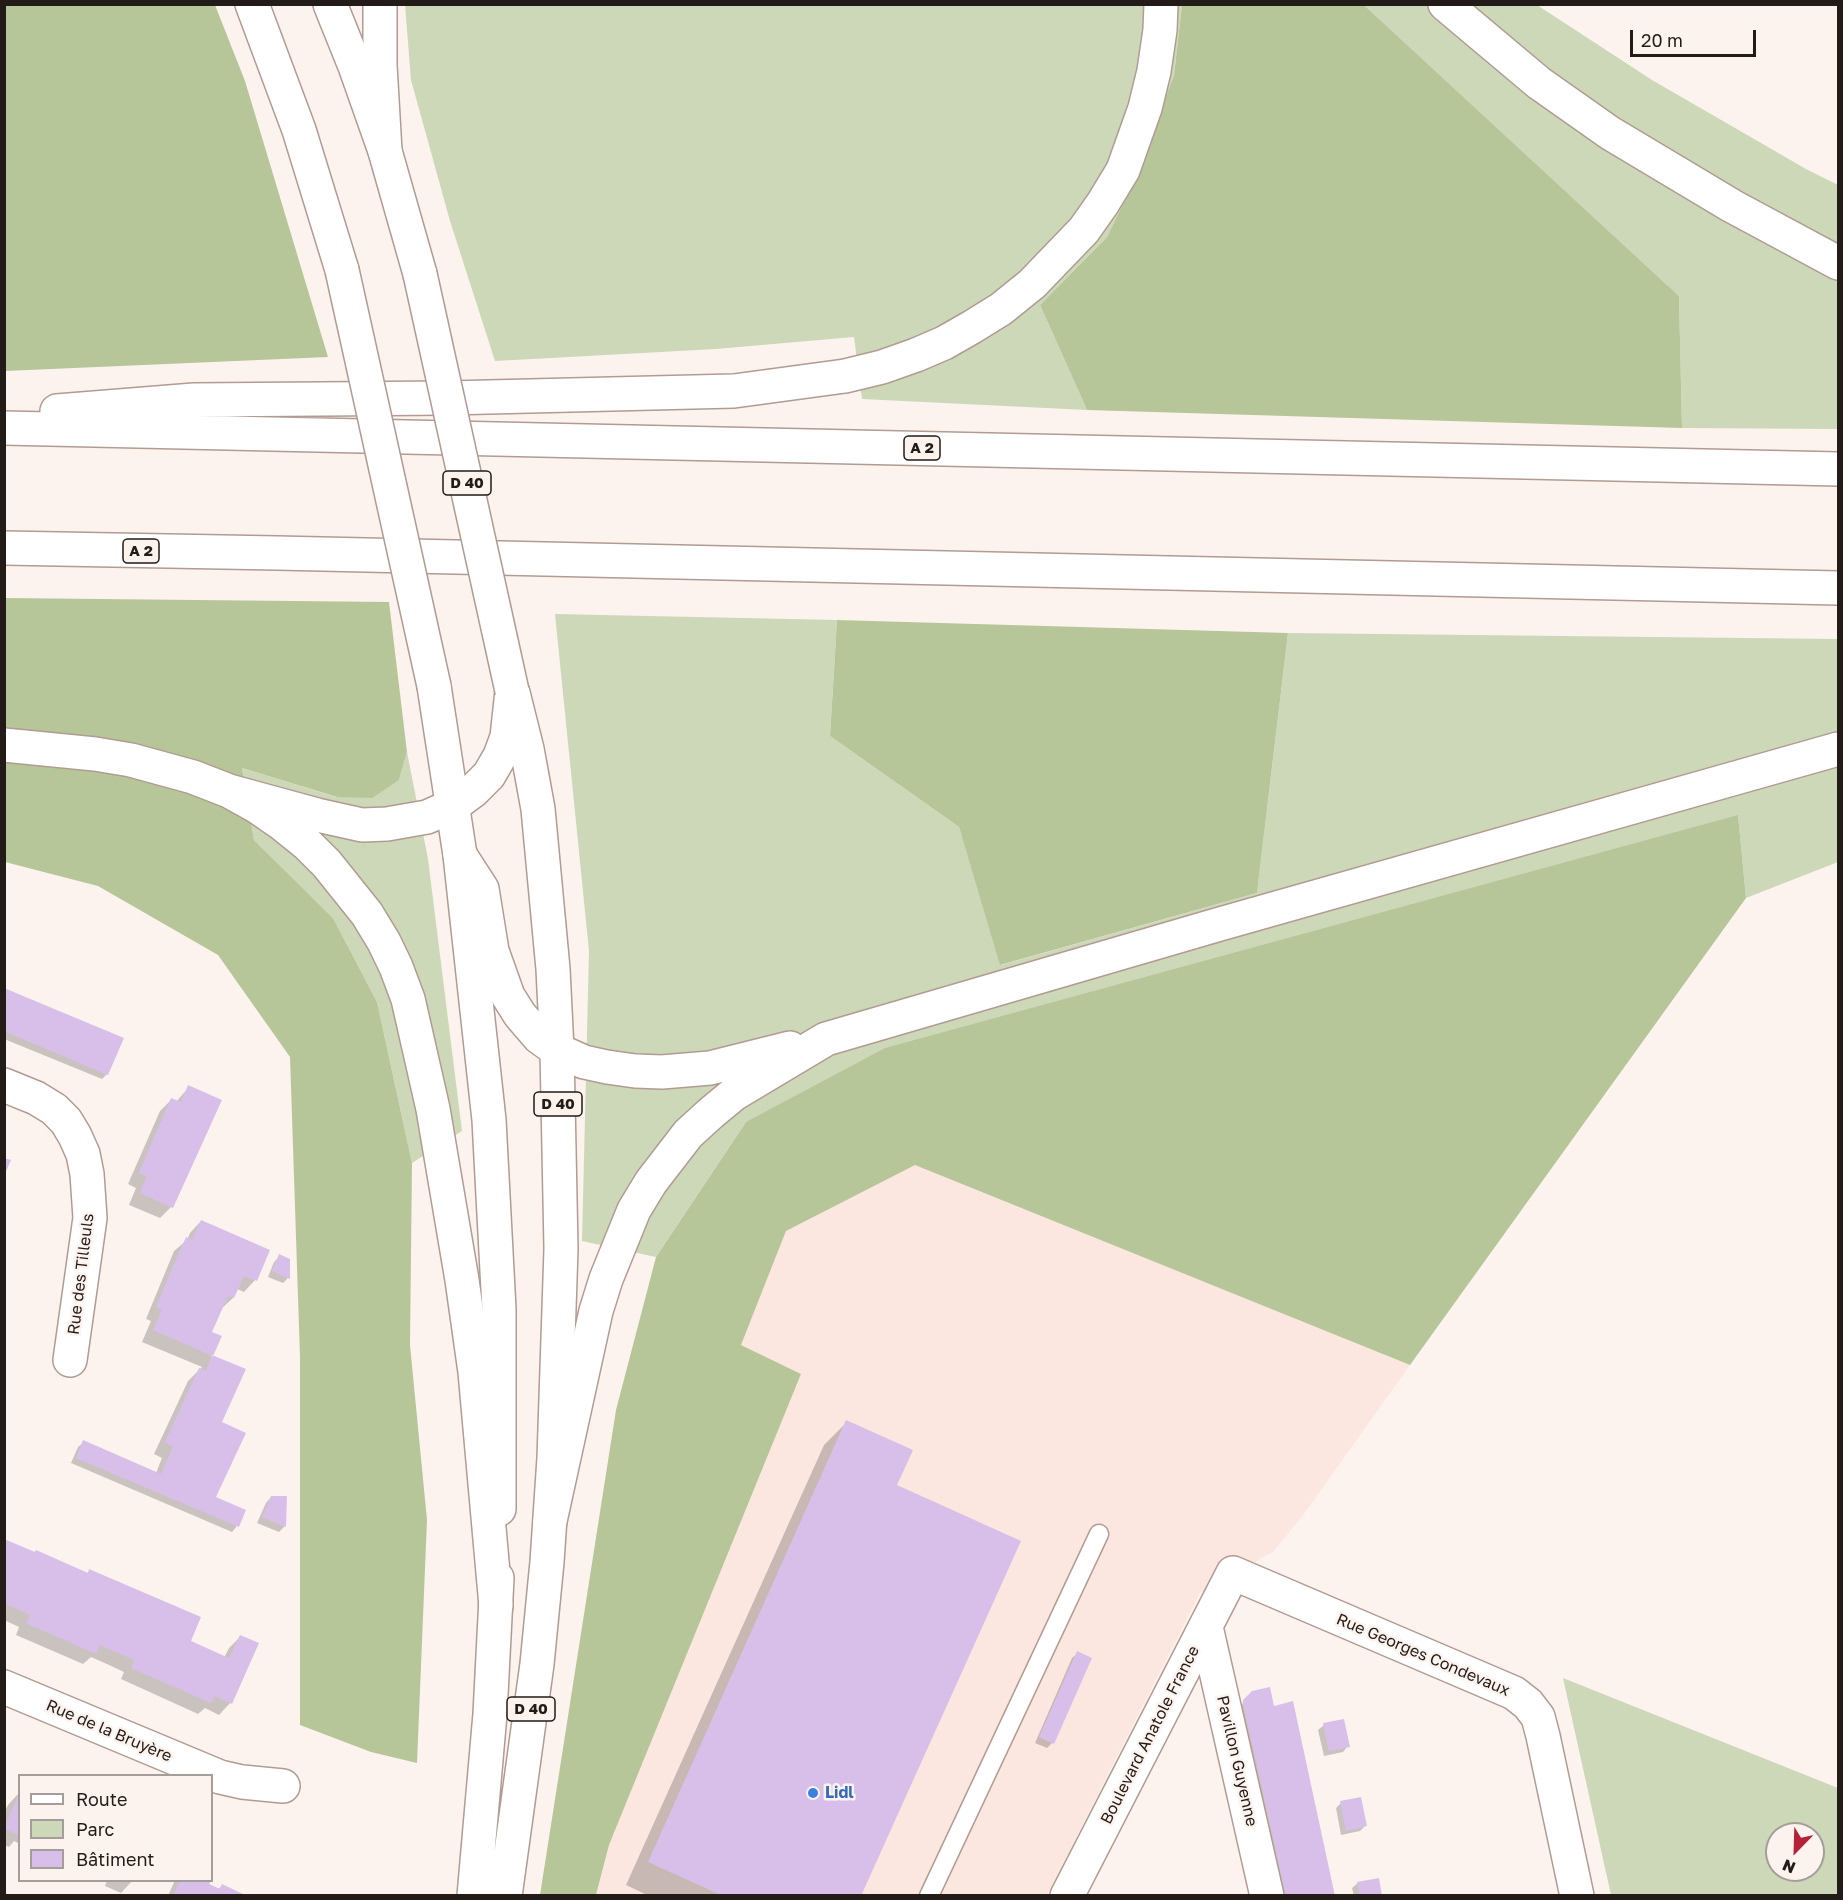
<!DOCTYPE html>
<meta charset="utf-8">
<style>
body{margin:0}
#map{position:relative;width:1843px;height:1900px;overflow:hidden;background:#fcf3ef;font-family:"Golos Text",sans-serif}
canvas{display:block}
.frame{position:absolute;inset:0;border:6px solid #231b17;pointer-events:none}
.legend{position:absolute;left:18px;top:1774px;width:195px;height:108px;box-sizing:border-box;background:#fcf3ef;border:2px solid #a59d99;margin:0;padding:8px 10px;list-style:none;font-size:18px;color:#231b17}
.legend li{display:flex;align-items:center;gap:12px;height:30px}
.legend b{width:30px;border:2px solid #a59d99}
.north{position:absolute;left:1765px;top:1822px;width:60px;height:60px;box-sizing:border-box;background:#fcf3ef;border:2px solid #a59d99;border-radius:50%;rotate:203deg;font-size:16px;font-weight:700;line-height:24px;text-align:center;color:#231b17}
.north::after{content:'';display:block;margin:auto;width:21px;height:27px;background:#b42139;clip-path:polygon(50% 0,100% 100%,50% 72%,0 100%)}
.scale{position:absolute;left:1630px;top:30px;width:126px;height:27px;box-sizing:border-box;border:3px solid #231b17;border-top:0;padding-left:8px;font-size:18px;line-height:21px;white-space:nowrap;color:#231b17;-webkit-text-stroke:4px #fcf3ef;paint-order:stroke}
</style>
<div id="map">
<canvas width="1843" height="1900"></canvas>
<div class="frame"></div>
<ul class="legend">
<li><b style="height:8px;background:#fff"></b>Route</li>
<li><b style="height:16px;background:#cdd8b8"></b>Parc</li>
<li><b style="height:16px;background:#d8bfea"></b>Bâtiment</li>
</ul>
<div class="north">N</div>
<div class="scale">20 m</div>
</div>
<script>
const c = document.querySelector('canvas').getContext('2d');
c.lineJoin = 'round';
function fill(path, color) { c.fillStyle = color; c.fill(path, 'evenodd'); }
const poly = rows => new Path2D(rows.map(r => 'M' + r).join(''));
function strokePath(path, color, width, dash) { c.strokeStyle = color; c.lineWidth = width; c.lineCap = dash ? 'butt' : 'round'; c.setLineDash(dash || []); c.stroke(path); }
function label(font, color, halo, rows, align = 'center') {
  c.font = font + ' "Golos Text",sans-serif'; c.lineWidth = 5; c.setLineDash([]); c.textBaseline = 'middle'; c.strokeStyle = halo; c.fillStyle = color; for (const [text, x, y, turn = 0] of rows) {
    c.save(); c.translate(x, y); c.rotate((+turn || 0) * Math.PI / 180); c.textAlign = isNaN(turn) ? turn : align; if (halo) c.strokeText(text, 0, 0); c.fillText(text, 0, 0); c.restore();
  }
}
fill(poly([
 [915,1164,1410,1365,1304,1514,1274,1551,1200,1593,1047,1895,596,1896,609,1845,801,1374,741,1345,786,1231]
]), '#fbe7e0');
fill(poly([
 [405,5,1182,5,1174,75,1135,179,1107,237,1040,305,1087,410,862,399,854,337,716,349,495,361,450,221,411,80],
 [1364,5,1537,5,1652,80,1806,169,1838,185,1838,429,1682,428,1679,296],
 [555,614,837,620,830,736,959,827,1001,965,1257,893,1288,633,1838,639,1838,862,1746,898,1738,816,746,1122,656,1257,582,1241,589,951],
 [407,752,428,859,462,1131,412,1163,377,1002,333,918,254,840,242,768,336,797,399,780],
 [1563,1678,1838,1788,1838,1895,1611,1895],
 [1777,1834,1813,1834,1813,1870,1777,1870]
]), '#cdd8b8');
fill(poly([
 [4,5,215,5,245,81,328,357,5,371],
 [1182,5,1364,5,1679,296,1682,428,1087,410,1040,305,1107,237,1135,179,1174,75],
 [4,598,389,602,407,752,399,780,372,798,337,797,242,768,254,840,333,918,377,1002,412,1163,410,1345,427,1520,417,1763,371,1752,300,1725,300,1357,290,1057,218,955,98,886,5,862],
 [837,620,1288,633,1257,893,1000,965,959,827,830,736],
 [1738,815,1746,898,1410,1365,915,1165,786,1231,741,1345,801,1374,609,1845,596,1895,540,1895,616,1410,656,1257,746,1122,885,1048]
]), '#b7c699');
fill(poly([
 [4,989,107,1074,102,1079,4,1039],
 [189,1087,171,1207,160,1218,129,1205,136,1188,128,1184,160,1111,171,1100,176,1102],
 [201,1221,268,1251,255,1280,244,1292,237,1289,233,1298,221,1309,210,1333,220,1337,211,1357,244,1370,220,1423,215,1496,237,1526,232,1532,71,1463,78,1447,84,1442,156,1473,162,1458,154,1454,188,1381,202,1367,142,1342,151,1321,146,1319,174,1251,187,1240,190,1233],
 [280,1256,288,1278,283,1283,268,1277,274,1262],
 [847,1422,895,1485,860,1896,649,1896,626,1885,824,1445],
 [271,1497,285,1497,284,1527,279,1532,257,1523,266,1503],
 [4,1540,87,1574,90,1570,189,1642,224,1658,229,1648,240,1637,257,1644,230,1703,219,1715,205,1708,198,1714,121,1679,124,1672,107,1664,91,1657,83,1664,16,1635,19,1627,4,1620],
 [1078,1653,1052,1743,1047,1748,1035,1743,1072,1658],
 [1253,1692,1273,1707,1334,1896,1272,1896,1232,1715],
 [1324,1725,1348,1746,1343,1752,1324,1756,1318,1730],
 [19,1793,20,1844,14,1841,9,1847,4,1845,4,1813,8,1805],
 [1341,1803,1366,1825,1360,1831,1341,1835,1336,1808],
 [133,1880,121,1893,105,1886,107,1880],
 [175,1880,209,1880,208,1884,218,1890,222,1885,244,1896,168,1896],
 [1358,1883,1380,1896,1354,1896,1352,1888]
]), '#0003');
fill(poly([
 [4,988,124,1038,108,1075,4,1031],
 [188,1085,222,1100,173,1208,140,1193,147,1176,139,1173,171,1098,181,1102],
 [4,1158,11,1160,4,1176],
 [201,1220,270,1250,257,1281,244,1276,234,1298,228,1296,212,1332,222,1336,213,1356,153,1330,162,1310,156,1307,171,1271,186,1237,192,1240],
 [279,1254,290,1259,290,1279,272,1271],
 [212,1355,246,1369,222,1422,246,1433,216,1497,246,1510,239,1527,76,1458,83,1440,161,1474,173,1447,165,1442,199,1368,206,1371],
 [846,1420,913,1450,897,1485,1021,1541,861,1896,723,1896,648,1862],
 [271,1496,287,1496,286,1527,262,1517],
 [4,1539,35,1552,36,1550,88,1573,89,1569,201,1617,191,1641,229,1658,240,1635,259,1643,232,1704,215,1696,211,1703,131,1668,134,1660,100,1645,96,1654,26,1623,30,1615,4,1603],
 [1077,1651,1092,1658,1054,1744,1039,1737],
 [1270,1687,1274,1706,1293,1701,1335,1896,1286,1896,1243,1702,1243,1700,1252,1691],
 [1344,1719,1350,1747,1329,1751,1323,1723],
 [20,1791,20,1835,4,1829],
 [1361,1797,1367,1826,1346,1831,1340,1801],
 [1379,1878,1382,1896,1360,1896,1357,1882],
 [180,1881,211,1881,209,1884,220,1889,222,1884,247,1896,173,1896]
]), '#d8bfea');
const service = poly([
 [929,1896,1099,1534]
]);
const minor = poly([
 [4,1085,36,1098,54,1109,66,1121,75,1136,83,1154,87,1174,90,1218,70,1360],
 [1206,1627,1267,1896],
 [4,1687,220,1777,242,1782,283,1786],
 [1067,1896,1233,1573,1514,1693,1528,1704,1538,1717,1543,1736,1577,1896]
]);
const primary = poly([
 [252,4,299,130,342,270],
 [330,4,355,66,385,151,420,274],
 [434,686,460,855,489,1120,499,1309,499,1509],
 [474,1896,490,1714,497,1578],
 [505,1896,537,1664,547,1562,554,1458,561,1249,557,1050,553,969,538,809,527,749,513,693]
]);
const motorway = poly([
 [380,4,380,65,385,151],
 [1445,4,1539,83,1610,133,1732,206,1838,263],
 [57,411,194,400,448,398,734,391,845,376,882,367,916,355,944,343,972,327,1001,309,1032,284,1084,230,1103,203,1123,170,1145,108,1154,71,1160,30,1161,4],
 [4,428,1838,469],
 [4,548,277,553,1838,588],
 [4,745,95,754,131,760,193,777,229,791,317,815,362,825,387,824,427,817,454,805,473,791,489,775,500,756,507,737,512,691],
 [229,791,256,806,282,824,308,845,327,864,367,914,384,942,396,967,408,999,433,1109,462,1280,475,1372,496,1606],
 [460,855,482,889,492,951,508,996,520,1015,539,1037,557,1050,584,1062,607,1067,635,1071,662,1072,710,1068,790,1048],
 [550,1521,596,1311,606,1279,634,1210,651,1182,688,1134,711,1113,734,1094,826,1039,1220,924,1838,749]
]);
strokePath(service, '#b19b92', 21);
strokePath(minor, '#b19b92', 36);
strokePath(primary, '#b19b92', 36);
strokePath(motorway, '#b19b92', 36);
strokePath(service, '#fff', 18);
strokePath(minor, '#fff', 33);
strokePath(primary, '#fff', 33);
strokePath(motorway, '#fff', 33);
const primaryBridge = poly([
 [342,270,434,686],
 [420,274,512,691]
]);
strokePath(primaryBridge, '#b19b92', 36, []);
strokePath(primaryBridge, '#fff', 33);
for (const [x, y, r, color] of [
 [813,1793,6,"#3f7fe0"]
]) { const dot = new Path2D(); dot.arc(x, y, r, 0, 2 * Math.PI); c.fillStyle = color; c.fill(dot); strokePath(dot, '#fcf3ef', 2); }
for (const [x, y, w] of [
 [922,448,36],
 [467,483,48],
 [141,551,36],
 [558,1104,48],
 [531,1709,48]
]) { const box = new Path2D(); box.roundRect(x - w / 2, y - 12, w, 24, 4.5); c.fillStyle = '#fcf3ef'; c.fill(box); strokePath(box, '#231b17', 1.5); }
label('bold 15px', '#231b17', null, [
 ["A 2",922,448],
 ["D 40",467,483],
 ["A 2",141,551],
 ["D 40",558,1104],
 ["D 40",531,1709]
]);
label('16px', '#231b17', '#fcf3ef', [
 ["Rue des Tilleuls",81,1274,-83],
 ["Rue Georges Condevaux",1423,1655,23],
 ["Rue de la Bruyère",109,1731,23],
 ["Boulevard Anatole France",1150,1735,-63],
 ["Pavillon Guyenne",1237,1761,77]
]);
label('bold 16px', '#366cbe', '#fcf3ef', [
 ["Lidl",825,1793]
], 'left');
</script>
